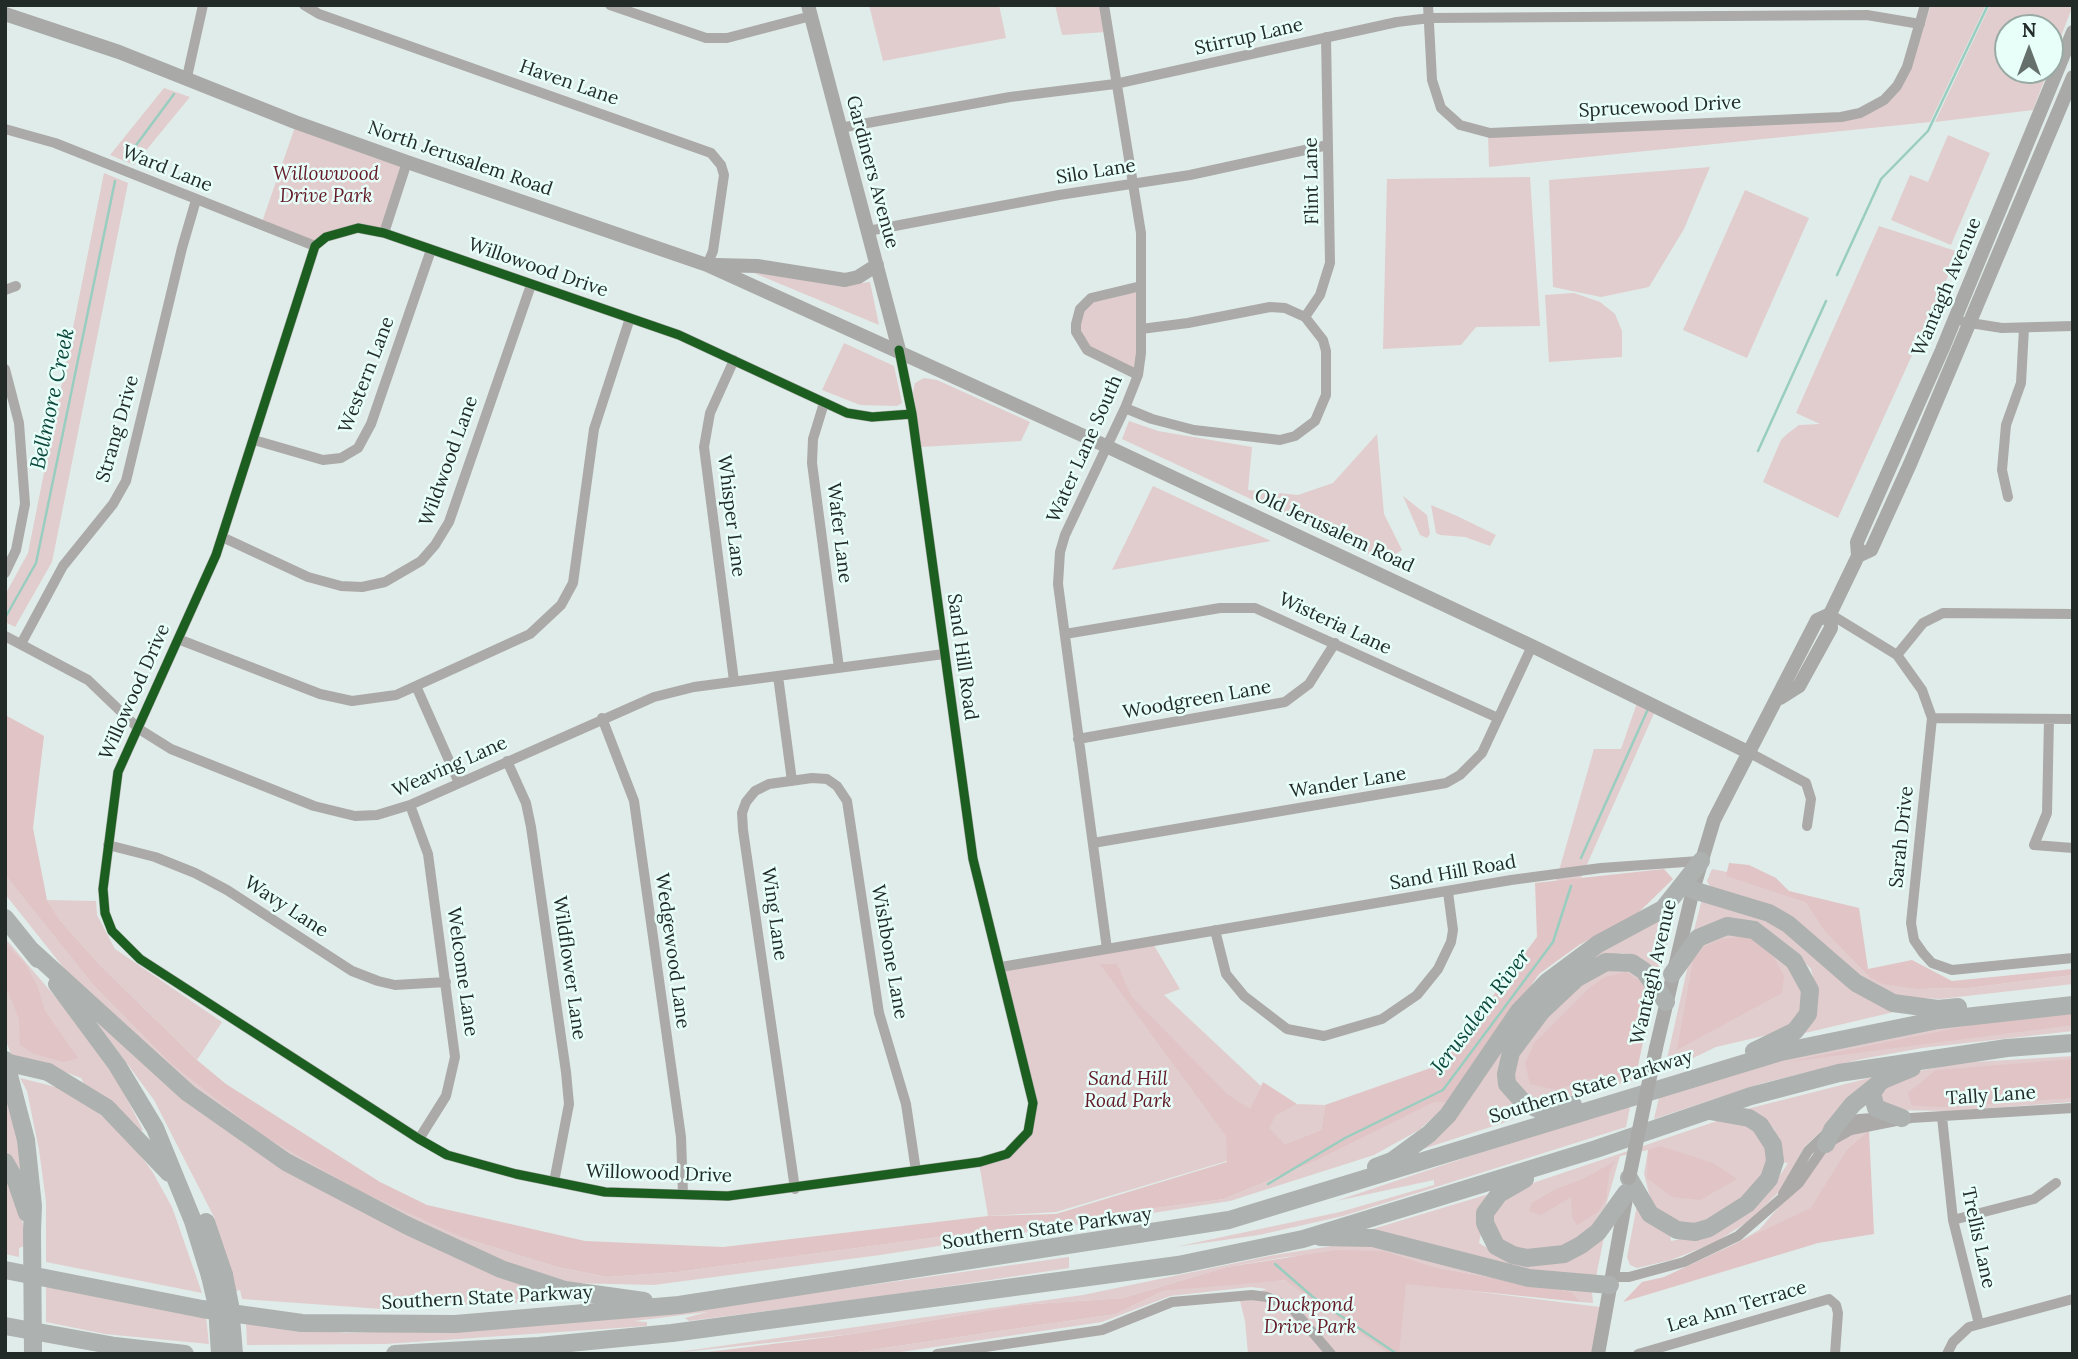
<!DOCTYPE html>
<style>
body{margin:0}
#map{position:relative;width:2078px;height:1359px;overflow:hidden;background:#e0ece9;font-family:Lora,serif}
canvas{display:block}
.frame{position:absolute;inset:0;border:7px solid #232b29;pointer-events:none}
.north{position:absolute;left:1994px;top:14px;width:70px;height:70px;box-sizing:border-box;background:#e7fff8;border:2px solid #99aaa5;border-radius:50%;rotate:0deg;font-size:19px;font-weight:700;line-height:28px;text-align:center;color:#232b29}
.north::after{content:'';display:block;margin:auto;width:24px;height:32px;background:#656f6c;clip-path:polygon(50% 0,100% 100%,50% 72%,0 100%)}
</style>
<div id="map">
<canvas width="2078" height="1359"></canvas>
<div class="frame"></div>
<div class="north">N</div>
</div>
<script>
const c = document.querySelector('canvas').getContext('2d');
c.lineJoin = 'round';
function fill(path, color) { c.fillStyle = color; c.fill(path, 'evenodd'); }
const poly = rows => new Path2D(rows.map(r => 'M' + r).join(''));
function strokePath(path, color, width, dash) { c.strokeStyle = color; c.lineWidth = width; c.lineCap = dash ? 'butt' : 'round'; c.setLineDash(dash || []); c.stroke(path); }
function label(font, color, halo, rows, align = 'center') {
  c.font = font + ' Lora,serif'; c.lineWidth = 5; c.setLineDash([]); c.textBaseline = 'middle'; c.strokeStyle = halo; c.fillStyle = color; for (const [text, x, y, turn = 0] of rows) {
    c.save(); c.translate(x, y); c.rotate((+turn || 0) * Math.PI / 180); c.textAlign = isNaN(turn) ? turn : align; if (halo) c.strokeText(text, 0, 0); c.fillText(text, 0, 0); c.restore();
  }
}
fill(poly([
 [869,5,999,5,1006,38,883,61],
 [1055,5,1102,5,1106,32,1062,35],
 [1931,5,1986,5,1930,122,1489,167,1488,134,1843,118,1873,108,1908,67],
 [1990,5,2073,5,2033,110,1935,122],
 [2008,28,2050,28,2050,70,2008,70],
 [164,88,190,97,134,165,110,155],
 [296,124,407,163,384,232,358,227,315,245,261,225],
 [1948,135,1990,153,1951,245,1891,220,1910,175,1928,182],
 [1710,167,1684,229,1649,287,1601,297,1553,287,1549,180],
 [104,173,128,183,52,562,15,627,5,622,5,595,28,553],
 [1530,177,1540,326,1476,327,1461,345,1383,349,1387,179],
 [1745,190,1809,218,1747,358,1683,330],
 [1879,226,1959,252,1838,518,1763,482,1781,440,1787,434,1799,425,1820,424,1796,413],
 [754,273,844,285,870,282,879,325],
 [1140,287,1137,373,1088,349,1077,325,1084,308,1092,299],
 [1574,293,1600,302,1615,314,1622,331,1622,357,1549,362,1545,295],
 [844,343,894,366,902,403,897,406,860,405,822,390],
 [924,378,937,380,1030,422,1021,441,921,447,913,392,915,383],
 [1129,421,1158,431,1252,447,1248,490,1298,495,1333,483,1377,434,1384,514,1402,550,1384,561,1122,439],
 [1153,486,1271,541,1112,570],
 [1403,496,1427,515,1430,534,1427,538,1420,535],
 [1431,505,1457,516,1496,535,1490,546,1465,537,1440,535,1436,533],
 [1638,700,1656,709,1581,878,1556,881,1594,749,1621,749],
 [1712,869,1727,872,1727,876,1806,903,1824,931,1869,977,1917,989,1968,988,2073,975,2073,984,1940,999,1903,997,1880,991,1798,926,1711,888,1707,881],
 [5,875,94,986,169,1062,464,1238,557,1267,607,1277,677,1272,1224,1199,1316,1161,1435,1102,1450,1102,1419,1130,1374,1155,1230,1201,880,1255,654,1285,571,1283,513,1265,420,1225,295,1160,162,1064,67,972,5,894],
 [1702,899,1775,921,1898,1011,1805,1033,1818,998,1811,969,1788,946,1728,919,1702,927,1693,934],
 [47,900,96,901,97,915,115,949,222,1022,197,1060,99,964,60,920],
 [1675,910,1661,972,1656,975,1640,959,1623,953,1594,959,1502,1063,1526,1110,1509,1121,1420,1150,1545,989,1590,954],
 [1741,929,1774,947,1803,987,1803,1005,1795,1021,1776,1033,1716,1047,1664,1072,1691,952,1699,941],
 [5,938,81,1027,116,1078,143,1130,137,1131,86,1088,81,1078,36,1061,12,1057,5,1038],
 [1152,942,1180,989,1164,995,1261,1086,1227,1161,1056,1212,988,1216,979,1163,1007,1155,1034,1115,1003,968],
 [1605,965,1630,965,1652,991,1635,1080,1540,1104,1523,1096,1511,1081,1517,1050,1542,1017],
 [2073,1009,2073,1031,1922,1048,1862,1059,1763,1083,1654,1119,1660,1093,1856,1040],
 [94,1019,151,1071,246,1145,297,1175,573,1296,570,1300,557,1301,382,1309,242,1299,240,1290,233,1292,214,1217,154,1100],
 [2073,1056,2073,1102,1948,1111,1887,1110,1877,1090,1915,1072,1958,1063],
 [1885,1074,1805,1146,1780,1191,1749,1221,1716,1242,1671,1260,1637,1268,1630,1265,1627,1257,1637,1205,1670,1232,1671,1241,1705,1234,1771,1189,1788,1163,1780,1162,1780,1144,1774,1129,1761,1116,1747,1109],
 [20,1078,68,1090,124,1133,152,1171,172,1207,202,1293,46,1262,46,1201,39,1150,27,1091],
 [5,1081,23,1166,27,1206,15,1168,5,1152],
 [1631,1102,1626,1127,1417,1193,1343,1216,1259,1235,1175,1247,1340,1212,1434,1185,1434,1180,1336,1201],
 [1297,1104,1325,1105,1321,1130,1285,1144,1268,1128,1276,1116],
 [1726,1118,1755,1125,1768,1144,1770,1166,1763,1182,1703,1225,1687,1226,1653,1209,1644,1174,1648,1150,1620,1156,1606,1205,1596,1219,1596,1224,1568,1245,1539,1252,1514,1248,1496,1236,1491,1217,1512,1190],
 [1869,1130,1847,1149,1812,1208,1726,1249,1759,1230,1831,1146,1849,1135],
 [5,1171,17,1195,24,1230,24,1246,19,1248,19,1257,5,1254],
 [1489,1194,1479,1243,1505,1259,1540,1264,1577,1257,1605,1232,1596,1277,1523,1269,1366,1231],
 [1351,1243,1394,1246,1592,1291,1593,1303,1580,1302,1573,1292,1438,1268,1385,1251,1286,1257,1227,1267,1123,1298,1020,1305,853,1334,664,1354,1083,1295,1274,1255],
 [1069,1257,1069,1268,884,1296,689,1321,685,1318,707,1312,634,1321,647,1322,647,1326,385,1344,247,1345,246,1322,345,1333,513,1327,721,1306],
 [1265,1280,1400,1282,1600,1307,1592,1354,1248,1354,1245,1321,1239,1297,1267,1289,1251,1287,1170,1296,1102,1322,888,1354,843,1354,1116,1314,1163,1291],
 [46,1286,206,1316,209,1344,105,1334,46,1322]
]), '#e1cdce');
fill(poly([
 [5,715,44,736,33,828,47,900,60,920,99,964,197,1060,226,1084,380,1182,427,1205,585,1241,723,1247,988,1216,1056,1214,1227,1162,1226,1136,1100,964,1117,964,1131,996,1227,1094,1250,1109,1263,1082,1297,1104,1276,1116,1269,1128,1285,1144,1321,1130,1325,1105,1442,1064,1537,937,1535,883,1664,869,1673,879,1638,913,1579,945,1539,974,1450,1102,1435,1102,1316,1161,1224,1199,677,1272,607,1277,557,1267,464,1238,360,1191,264,1136,169,1062,94,986,5,875],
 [1729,863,1749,865,1776,878,1789,891,1859,908,1868,969,1912,960,1952,981,2073,969,2073,975,1968,988,1917,989,1883,984,1869,977,1824,931,1806,903,1726,876],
 [1749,936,1772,954,1784,976,1782,993,1677,1050,1693,960,1705,946,1722,939],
 [5,943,25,964,37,985,45,1011,78,1058,64,1062,34,1054,20,1045,19,1019,5,984],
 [1626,972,1640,981,1651,1004,1635,1080,1588,1078,1557,1090,1530,1084,1525,1063,1535,1042,1588,989,1605,977],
 [2073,1014,2073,1025,1787,1062,1977,1024],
 [2073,1059,2073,1098,1945,1107,1912,1106,1908,1093,1936,1070],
 [1869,1130,1874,1234,1818,1243,1623,1302,1642,1282,1664,1277,1811,1208,1847,1149],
 [1660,1146,1713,1163,1737,1179,1700,1200,1672,1197,1647,1178,1648,1150],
 [1615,1161,1609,1174,1606,1199,1598,1212,1577,1225,1572,1217,1571,1197,1541,1215,1529,1211,1532,1203,1556,1189,1583,1179],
 [1336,1250,1385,1251,1438,1268,1573,1292,1580,1302,1406,1284,1399,1354,1390,1354,1285,1280,1163,1291,1116,1314,843,1354,692,1354,853,1334,1020,1305,1123,1298,1227,1267]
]), '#e1c4c5');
strokePath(poly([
 [125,160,174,94],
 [1837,275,1881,179,1928,131,1988,5],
 [1758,451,1826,301],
 [5,618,36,563,115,181],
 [1581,858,1648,709],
 [1268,1184,1345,1138,1443,1090,1553,942,1571,886],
 [1275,1264,1313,1297,1397,1354]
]), '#99cdc0', 2.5);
strokePath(poly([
 [304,5,319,14,711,153,721,165,724,175,713,251,707,265],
 [610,5,706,38,727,38,811,16],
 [1104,5,1141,233,1141,353,1138,375,1125,408,1065,535,1060,552,1058,584,1107,949],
 [1428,5,1432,80,1441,108,1460,125,1490,133,1841,117,1860,113,1884,100,1897,86,1907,67,1925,5],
 [187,77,203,5],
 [840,128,1010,97,1115,84,1397,22,1430,18,1867,15,1920,24],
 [5,129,55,143,315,246],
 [868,231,1059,195,1190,175,1328,145],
 [384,233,407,162],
 [5,290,16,286],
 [1305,317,1320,295,1330,263,1326,37],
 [1964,322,2002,328,2073,326],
 [899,350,912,414,973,859,1033,1103,1028,1132,1007,1154,980,1162,728,1196,605,1192,516,1174,447,1155,419,1139,140,959,112,931,105,913,103,889,118,772,216,555,315,246,326,237,358,228,384,233,679,335,847,413,872,417,912,414],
 [734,360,710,413,704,447,734,681],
 [5,369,19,423,25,504,16,550,5,573],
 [1138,375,1087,350,1076,332,1076,324,1080,309,1091,298,1141,286],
 [824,403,813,439,812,463,839,668],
 [1125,408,1152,419,1194,430,1280,440,1295,436,1315,421,1326,395,1326,351,1323,340,1305,317,1285,308,1270,307,1188,323,1141,329],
 [254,440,323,460,341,458,358,448,371,424,431,250],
 [2008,497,2002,470,2006,425,2021,383,2024,328],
 [222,537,308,577,341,586,362,587,385,582,421,561,435,545,449,522,531,285],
 [1830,614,1897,655,1922,690,1932,718,1911,923,1914,940,1923,953,1932,963,1952,970,2073,958],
 [1065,634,1220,608,1255,608,1498,718],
 [5,636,88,680,139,729,171,749,314,806,355,816,377,815,410,805,654,697,694,687,944,654],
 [178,639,320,694,352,701,396,695,530,634,561,605,573,583,594,429,630,318],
 [21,644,63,566,113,504,126,481,182,248,196,200],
 [1897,655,1923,623,1943,613,2073,614],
 [778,676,792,781],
 [416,686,459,783],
 [602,718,634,801,681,1137,683,1194],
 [1932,718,2073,719],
 [2049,719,2047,813,2034,845,2073,848],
 [1078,739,1285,702,1309,684,1335,643],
 [1750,753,1806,783,1811,799,1807,826],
 [507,761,526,803,531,827,566,1072,569,1104,554,1182],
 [410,805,428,854,455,1057,446,1096,419,1139],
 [1093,843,1446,783,1460,775,1482,753,1532,646],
 [108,845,155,857,195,873,227,890,352,971,378,981,395,985,446,982],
 [1215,930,1226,974,1244,996,1287,1029,1324,1036,1382,1019,1417,995,1438,969,1451,942,1453,930,1448,892],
 [1001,967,1511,880,1601,868,1699,861],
 [1942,1117,1953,1220,1979,1324],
 [1840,1126,1859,1119,1886,1117],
 [795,1189,743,830,742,813,746,802,755,791,769,784,812,778,827,779,837,786,847,801,879,1013,906,1104,916,1171],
 [1783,1194,1808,1151,1827,1133],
 [1953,1220,2034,1199,2056,1183],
 [1611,1277,1629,1277,1684,1262,1738,1236,1799,1183,1826,1144,1851,1130,1911,1118,2073,1108],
 [937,1354,1102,1330,1172,1302,1252,1295,1267,1297,1291,1307,1331,1354],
 [1638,1354,1829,1299,1836,1305,1838,1313,1835,1354],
 [1947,1354,1953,1342,1969,1327,2073,1299]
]), '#abaaa9', 10);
strokePath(poly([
 [808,5,899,350],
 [5,14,119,52,295,122,407,162,707,265,1106,446,1532,646,1750,753],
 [716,265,757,266,845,280,858,277,877,265],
 [1858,556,1871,550,1910,464,2073,77],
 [1780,698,1799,686,1831,628,1830,614,1858,556,1857,542,1942,350,2073,32],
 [1656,1048,1693,890,1714,820,1817,620,1830,614],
 [1598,1354,1627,1193]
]), '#a9a9a8', 14);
strokePath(poly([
 [1693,890,1769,913,1788,924,1856,983,1893,1003,1938,1009,1958,1007],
 [5,918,38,959],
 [32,951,188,1093,286,1162,408,1226,501,1269,565,1290,644,1301],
 [1672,974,1698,938,1727,926,1754,930,1794,961,1810,990,1808,1014,1795,1031,1754,1051],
 [57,984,117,1065,155,1128,193,1221,210,1276],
 [5,1060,26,1140,33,1206,32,1231],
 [48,1072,107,1108,169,1173],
 [1877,1086,1872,1093,1876,1108,1902,1118],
 [1573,1105,1538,1109,1524,1103,1507,1084,1506,1074,1511,1052,1541,1012,1577,978,1606,962,1632,963,1644,971,1666,1002],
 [1826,1144,1832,1130,1853,1104,1883,1080,1912,1068],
 [5,1162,16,1181,27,1213],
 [1376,1167,1392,1161,1429,1134,1448,1115,1519,1011,1547,982,1598,944,1663,909,1701,861],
 [1629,1178,1650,1214,1677,1230,1695,1232,1709,1228,1747,1204,1769,1179,1775,1161,1773,1145,1760,1125,1749,1118,1710,1111],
 [1525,1179,1499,1194,1485,1213,1485,1223,1496,1246,1513,1255,1527,1258,1564,1254,1581,1245,1598,1232,1626,1193],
 [206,1222,224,1275],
 [1320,1237,1373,1238,1529,1278,1610,1285],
 [5,1270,202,1309,302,1323,455,1324,679,1305,1229,1220,1781,1052,1938,1020,2073,1005],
 [5,1326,115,1346,185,1354],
 [395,1354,539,1346,672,1333,1178,1265,1303,1239,1596,1149,1751,1096,1839,1073,2007,1048,2073,1043]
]), '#adb1b0', 18);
strokePath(poly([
 [1629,1178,1656,1048]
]), '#a9a9a8', 14);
strokePath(poly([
 [5,1062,48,1072],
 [32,1231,33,1354],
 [224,1275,230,1305,234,1354],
 [210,1276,217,1306,220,1354]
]), '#adb1b0', 18);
strokePath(poly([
 [899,350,912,414,973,859,1033,1103,1028,1132,1007,1154,980,1162,728,1196,605,1192,516,1174,447,1155,419,1139,140,959,112,931,105,913,103,889,118,772,216,555,315,246,326,237,358,228,384,233,679,335,847,413,872,417,912,414]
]), '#1b5e20', 9);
label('19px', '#232b29', '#e7fff8', [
 ["Stirrup Lane",1249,37,-13],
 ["Haven Lane",569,83,19],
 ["Sprucewood Drive",1660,107,-3],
 ["North Jerusalem Road",460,159,19],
 ["Ward Lane",167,169,22],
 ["Gardiners Avenue",872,172,75],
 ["Silo Lane",1096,172,-9],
 ["Flint Lane",1312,181,-91],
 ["Willowood Drive",538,268,19],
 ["Wantagh Avenue",1947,287,-67],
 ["Western Lane",367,375,-69],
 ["Strang Drive",118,429,-74],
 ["Water Lane South",1085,449,-66],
 ["Wildwood Lane",449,461,-70],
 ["Whisper Lane",731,516,83],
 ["Old Jerusalem Road",1334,531,25],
 ["Wafer Lane",839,533,83],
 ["Wisteria Lane",1335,624,25],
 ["Sand Hill Road",962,657,82],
 ["Willowood Drive",135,692,-66],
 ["Woodgreen Lane",1197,700,-10],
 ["Weaving Lane",450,767,-24],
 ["Wander Lane",1348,783,-9],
 ["Sarah Drive",1902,837,-84],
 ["Sand Hill Road",1453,873,-10],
 ["Wavy Lane",286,907,33],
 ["Wing Lane",774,914,82],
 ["Wedgewood Lane",672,951,82],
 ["Wishbone Lane",889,952,80],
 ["Wildflower Lane",569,968,82],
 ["Welcome Lane",462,972,82],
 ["Wantagh Avenue",1654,972,-77],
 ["Southern State Parkway",1591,1087,-17],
 ["Tally Lane",1991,1096,-4],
 ["Willowood Drive",659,1174,2],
 ["Southern State Parkway",1047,1229,-8],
 ["Trellis Lane",1978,1238,78],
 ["Southern State Parkway",487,1298,-3],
 ["Lea Ann Terrace",1737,1307,-16]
]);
label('italic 19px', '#631927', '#e7fff8', [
 ["Willowwood",326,175],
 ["Drive Park",326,197],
 ["Sand Hill",1128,1080],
 ["Road Park",1128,1102],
 ["Duckpond",1310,1306],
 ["Drive Park",1310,1328]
]);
label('italic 21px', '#0b483c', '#e7fff8', [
 ["Bellmore Creek",53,399,-78],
 ["Jerusalem River",1481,1012,-53]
]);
</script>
